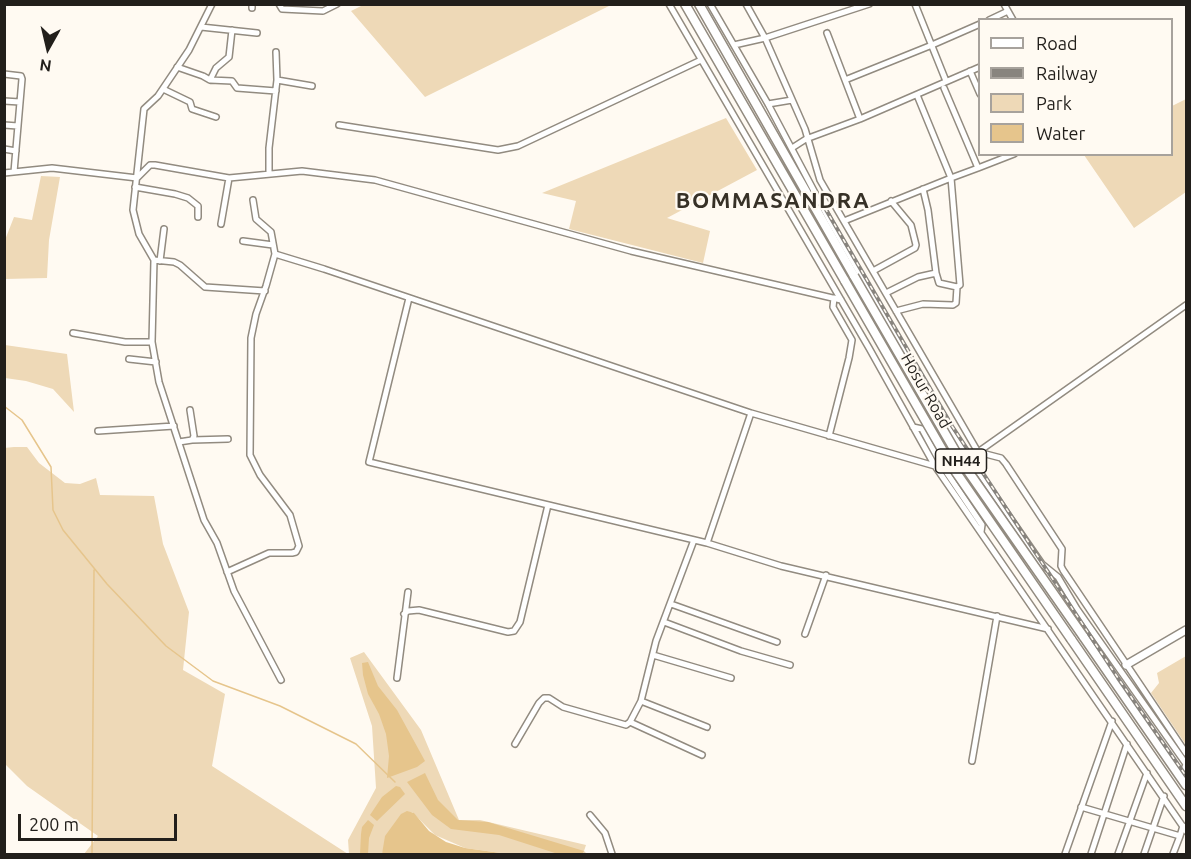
<!DOCTYPE html>
<style>
body{margin:0}
#map{position:relative;width:1191px;height:859px;overflow:hidden;background:#fffaf2;font-family:Ubuntu,sans-serif}
canvas{display:block}
.frame{position:absolute;inset:0;border:6px solid #221f1b;pointer-events:none}
.legend{position:absolute;left:978px;top:18px;width:195px;height:138px;box-sizing:border-box;background:#fffaf2;border:2px solid #a7a29c;margin:0;padding:8px 10px;list-style:none;font-size:18px;color:#221f1b}
.legend li{display:flex;align-items:center;gap:12px;height:30px}
.legend b{width:30px;border:2px solid #a7a29c}
.north{position:absolute;left:18px;top:18px;width:60px;height:60px;-webkit-text-stroke:4px #fffaf2;paint-order:stroke;rotate:188deg;font-size:16px;font-weight:700;line-height:24px;text-align:center;color:#221f1b}
.north::after{content:'';display:block;margin:auto;width:21px;height:27px;background:#221f1b;clip-path:polygon(50% 0,100% 100%,50% 72%,0 100%)}
.scale{position:absolute;left:18px;top:814px;width:159px;height:27px;box-sizing:border-box;border:3px solid #221f1b;border-top:0;padding-left:8px;font-size:18px;line-height:21px;white-space:nowrap;color:#221f1b;-webkit-text-stroke:4px #fffaf2;paint-order:stroke}
</style>
<div id="map">
<canvas width="1191" height="859"></canvas>
<div class="frame"></div>
<ul class="legend">
<li><b style="height:8px;background:#fff"></b>Road</li>
<li><b style="height:8px;background:#88847e"></b>Railway</li>
<li><b style="height:16px;background:#eed9b7"></b>Park</li>
<li><b style="height:16px;background:#e6c58c"></b>Water</li>
</ul>
<div class="north">N</div>
<div class="scale">200 m</div>
</div>
<script>
const c = document.querySelector('canvas').getContext('2d');
c.lineJoin = 'round';
function fill(path, color) { c.fillStyle = color; c.fill(path, 'evenodd'); }
const poly = rows => new Path2D(rows.map(r => 'M' + r).join(''));
function strokePath(path, color, width, dash) { c.strokeStyle = color; c.lineWidth = width; c.lineCap = dash ? 'butt' : 'round'; c.setLineDash(dash || []); c.stroke(path); }
function label(font, color, halo, rows, align = 'center') {
  c.font = font + ' Ubuntu,sans-serif'; c.lineWidth = 4.5; c.setLineDash([]); c.textBaseline = 'middle'; c.strokeStyle = halo; c.fillStyle = color; for (const [text, x, y, turn = 0] of rows) {
    c.save(); c.translate(x, y); c.rotate((+turn || 0) * Math.PI / 180); c.textAlign = isNaN(turn) ? turn : align; if (halo) c.strokeText(text, 0, 0); c.fillText(text, 0, 0); c.restore();
  }
}
fill(poly([
 [365,4,611,4,611,5,425,97,351,11],
 [1186,99,1186,192,1134,228,1084,155,1172,154,1172,106],
 [726,118,757,170,667,218,710,231,703,263,569,229,576,201,542,193],
 [41,176,60,177,49,240,47,278,5,279,5,240,14,217,32,220],
 [5,345,67,354,74,412,53,389,26,381,5,378],
 [14,447,27,447,39,463,65,483,80,484,96,478,100,495,154,496,163,544,189,612,183,670,225,694,212,766,348,854,84,854,98,836,27,786,5,764,4,448],
 [364,652,421,730,459,820,480,820,586,845,584,851,587,854,508,854,465,848,435,835,412,812,384,849,382,854,349,854,348,840,376,788,372,726,350,658],
 [1186,656,1186,745,1151,693,1159,683,1157,673]
]), '#eed9b7');
fill(poly([
 [368,662,378,686,397,710,425,761,417,767,387,778,389,756,386,734,379,714,368,694,363,675,362,663],
 [425,773,438,800,458,820,488,822,584,851,582,854,558,854,499,835,451,829,432,815,407,782],
 [396,786,400,787,405,794,377,821,370,815,382,797],
 [407,811,414,813,429,831,446,842,465,848,508,854,382,854,385,836,401,814],
 [368,820,374,825,369,838,368,854,360,854,361,834,362,827]
]), '#e6c58c');
strokePath(poly([
 [4,406,22,420,51,467,53,510,63,530,107,584,166,646,213,681,280,706,356,744,395,782],
 [92,854,94,570]
]), '#e6c58c', 1.5);
const minor = poly([
 [212,4,189,50,158,96,144,109,133,210,139,234,154,260,152,342,159,382,204,520,217,543,234,591,281,680],
 [279,4,282,9,323,11,337,4],
 [669,4,869,348,935,466,1186,831],
 [710,4,768,104,831,223,946,425,1042,564,1058,577,1077,609,1186,764,1181,778],
 [746,4,765,38,805,129,820,180,978,452,1001,458,1006,464,1062,549,1061,566,1063,570,1186,753],
 [915,4,946,81],
 [1004,4,1013,20],
 [252,8,252,4],
 [989,20,1008,11],
 [201,27,257,33],
 [827,33,860,119],
 [734,45,765,38,869,4],
 [177,67,203,76,210,80,232,81,237,88,276,91],
 [970,71,980,94],
 [4,74,21,76,22,79,14,172],
 [210,80,216,68,229,57,232,30],
 [277,80,312,86],
 [845,80,932,45,980,24],
 [944,88,978,168,1014,154],
 [163,89,190,102,192,109,216,117],
 [4,101,20,102],
 [768,104,792,100],
 [4,125,18,126],
 [339,125,498,150,518,146,701,60],
 [792,148,806,139,860,119,980,67],
 [4,149,16,151],
 [4,173,52,168,137,178,150,165,155,165,229,178,302,171,375,180,631,251,841,300],
 [269,173,269,148,277,80,276,52],
 [135,187,175,194,188,198,198,206,198,217],
 [923,189,928,210,936,273,939,283,957,287,960,285,951,178,978,168],
 [844,221,951,178,917,95],
 [221,224,229,178],
 [243,241,273,245],
 [275,254,324,269,751,413,935,466,978,452,1186,305],
 [154,260,174,262,180,265,205,287,265,291],
 [160,261,164,229],
 [873,271,915,248,916,245,911,225,891,201],
 [886,293,918,277,936,273],
 [409,298,369,462,707,543,781,566,1048,629],
 [896,311,923,304,953,305,956,303,957,287],
 [73,333,125,342,152,342],
 [129,359,156,362],
 [913,427,922,429,941,464,982,525,981,532],
 [98,431,174,426],
 [829,436,849,358,852,340,833,307,834,298],
 [192,440,228,439],
 [179,442,192,440,194,436,190,410],
 [707,543,751,413],
 [227,572,269,553,292,553,296,552,299,546,290,515,260,475,250,455,251,338,256,314,266,286,275,254,271,232,256,219,253,200],
 [671,604,777,642],
 [404,614,408,611,419,610,508,632,514,631,520,622,548,505],
 [664,622,741,651,790,665],
 [805,634,826,575],
 [653,655,731,678],
 [397,678,408,592],
 [641,701,707,727],
 [630,722,702,755],
 [515,744,539,703,544,698,549,698,563,707,626,725,630,722,641,701,656,641,694,540],
 [972,761,997,616],
 [1081,807,1180,836,1183,826],
 [590,815,605,833,612,854],
 [1065,854,1112,721],
 [1091,854,1127,744],
 [1118,854,1147,773],
 [1144,854,1164,796],
 [1173,854,1180,836]
]);
const major = poly([
 [1126,665,1186,630]
]);
const highway = poly([
 [685,4,845,281],
 [699,4,854,276],
 [1083,636,1186,785],
 [1071,639,1186,806]
]);
strokePath(minor, '#928b80', 8);
strokePath(major, '#928b80', 10);
strokePath(highway, '#928b80', 11);
strokePath(minor, '#fff', 5);
strokePath(major, '#fff', 7);
strokePath(highway, '#fff', 8);
const rail = poly([
 [825,208,952,426,1118,678,1186,776]
]);
strokePath(rail, '#88847e', 4);
strokePath(rail, '#fffaf2', 1.5, [4.5]);
const highwayBridge = poly([
 [854,276,961,461,1083,636],
 [845,281,951,465,1071,639]
]);
strokePath(highwayBridge, '#928b80', 11, []);
strokePath(highwayBridge, '#fff', 8);
for (const [x, y, w] of [
 [961,461,51]
]) { const box = new Path2D(); box.roundRect(x - w / 2, y - 12, w, 24, 4.5); c.fillStyle = '#fffaf2'; c.fill(box); strokePath(box, '#221f1b', 1.5); }
label('bold 15px', '#221f1b', null, [
 ["NH44",961,461]
]);
label('16px', '#221f1b', '#fffaf2', [
 ["Hosur Road",926,391,60]
]);
c.letterSpacing = '1.5px';
label('bold 22px', '#373127', '#fffaf2', [
 ["BOMMASANDRA",773,201]
]);
c.letterSpacing = '0px';
</script>
